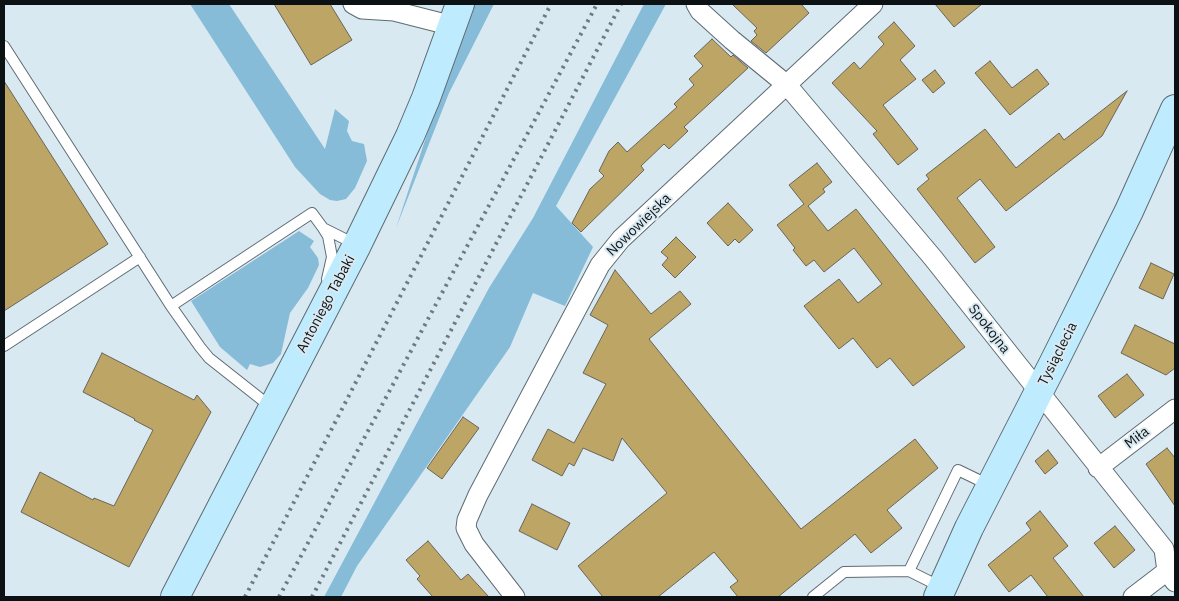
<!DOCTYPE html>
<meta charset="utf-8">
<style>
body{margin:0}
#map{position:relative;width:1179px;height:601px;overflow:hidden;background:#d9e9f1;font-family:"IBM Plex Sans",sans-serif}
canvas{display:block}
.frame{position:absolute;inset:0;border:5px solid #0c1114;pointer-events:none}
</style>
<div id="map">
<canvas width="1179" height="601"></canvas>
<div class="frame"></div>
</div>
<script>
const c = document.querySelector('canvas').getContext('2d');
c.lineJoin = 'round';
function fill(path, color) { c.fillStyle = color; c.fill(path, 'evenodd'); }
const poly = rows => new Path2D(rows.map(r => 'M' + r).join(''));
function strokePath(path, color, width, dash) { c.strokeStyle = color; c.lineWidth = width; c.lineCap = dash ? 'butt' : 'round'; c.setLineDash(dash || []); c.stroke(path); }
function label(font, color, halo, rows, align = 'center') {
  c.font = font + ' "IBM Plex Sans",sans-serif'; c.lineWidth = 4; c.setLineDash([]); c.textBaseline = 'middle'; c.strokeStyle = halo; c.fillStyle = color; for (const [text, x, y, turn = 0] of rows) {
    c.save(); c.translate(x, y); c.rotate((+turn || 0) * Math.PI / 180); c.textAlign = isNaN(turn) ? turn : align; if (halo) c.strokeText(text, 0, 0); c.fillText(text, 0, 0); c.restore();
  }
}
fill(poly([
 [190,4,229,4,325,149,335,109,349,121,347,131,352,141,364,144,367,161,355,188,346,199,337,201,330,200,320,194,295,167],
 [470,4,494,4,449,93,396,228],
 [644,4,666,4,556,206,593,247,565,306,533,293,510,347,357,566,341,597,324,597,489,288,533,218],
 [299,231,314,241,310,247,318,258,319,265,308,288,290,313,281,354,273,363,260,367,250,364,247,370,220,347,191,301]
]), '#86bcd8');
const building = poly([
 [274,4,330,4,352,40,311,65,274,4],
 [732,4,801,4,809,13,766,53,751,41,757,35,754,31,757,28,732,4],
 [935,4,982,4,954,27,935,4],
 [894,22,915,46,900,60,916,79,883,105,918,149,898,165,873,134,877,131,832,83,854,62,860,69,884,44,878,37,894,22],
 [712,39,731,57,733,55,748,68,684,127,688,131,669,149,664,144,641,166,644,170,581,232,572,223,590,189,604,176,599,171,609,151,618,142,627,152,677,107,674,104,694,85,689,79,703,66,694,56,712,39],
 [990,61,1012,88,1037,69,1049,84,1010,115,975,73,990,61],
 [935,70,945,83,933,93,922,80,935,70],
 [4,81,108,244,4,311,4,81],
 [1127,91,1102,136,1006,211,980,179,957,198,995,247,975,263,917,189,929,179,926,175,985,129,1016,168,1059,133,1064,140,1127,91],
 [817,163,832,182,823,189,825,192,808,206,828,231,856,209,965,347,913,386,890,358,877,368,853,338,839,349,804,306,839,279,858,303,882,284,854,248,824,272,814,260,806,266,793,250,795,248,777,225,804,204,789,185,817,163],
 [728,203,753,230,739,243,735,239,728,246,707,223,728,203],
 [676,237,696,257,675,278,662,265,668,258,661,252,676,237],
 [1151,263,1174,274,1163,299,1139,288,1151,263],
 [615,270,651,314,680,291,691,304,649,339,801,529,915,439,938,468,887,510,902,528,871,553,855,534,778,597,738,597,730,587,738,581,714,552,658,597,603,597,578,566,667,493,622,438,613,461,583,448,574,466,569,463,562,476,532,460,548,429,574,443,606,384,583,373,608,325,590,315,615,270],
 [1135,325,1175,344,1175,368,1166,375,1121,353,1135,325],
 [102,353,194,400,197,395,211,412,129,567,21,512,40,472,93,500,94,498,114,506,153,430,134,420,135,419,83,392,102,353],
 [1127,374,1144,395,1115,418,1098,396,1127,374],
 [463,417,479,428,442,479,427,468,463,417],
 [1167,448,1175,458,1175,506,1146,464,1167,448],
 [1048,450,1058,463,1045,474,1035,461,1048,450],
 [532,504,570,523,557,550,519,531,532,504],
 [1040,511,1068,546,1053,558,1084,597,1048,597,1031,575,1009,592,988,565,1031,530,1026,523,1040,511],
 [1115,526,1135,550,1114,568,1094,543,1115,526],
 [428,541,461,580,468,574,489,597,433,597,417,579,420,576,406,560,428,541]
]);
fill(building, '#bda566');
strokePath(building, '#696458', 1);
const lane = poly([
 [4,46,171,306,312,213,323,228,357,245],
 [323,228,328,236,332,257,327,279],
 [171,306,200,347,209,358,271,407],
 [4,346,140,257],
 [941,587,909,571,958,470,989,485],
 [813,597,844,572,909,571]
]);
const street = poly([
 [353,4,362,9,394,11,453,26],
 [696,4,700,11,732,40,787,85,933,258,1164,549,1167,571,1175,582],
 [1098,468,1175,409],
 [515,597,474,544,466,528,467,520,478,495,600,265,621,239,873,4],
 [1133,597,1167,571]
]);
const secondary = poly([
 [175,597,357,245,410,136,426,98,460,4],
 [938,597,969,528,1054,362,1129,211,1175,109]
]);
strokePath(lane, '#5e6b72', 12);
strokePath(street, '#5e6b72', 21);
strokePath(secondary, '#5e6b72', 30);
strokePath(lane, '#fff', 10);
strokePath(street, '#fff', 19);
strokePath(secondary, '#beecfe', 28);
strokePath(poly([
 [245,597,551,4],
 [279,597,597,4],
 [312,597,621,4]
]), '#707a7f', 4, [2.5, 5]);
label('14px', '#0c1114', '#d9e9f1', [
 ["Nowowiejska",639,225,-44],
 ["Antoniego Tabaki",326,304,-62],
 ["Spokojna",989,329,52],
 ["Tysiąclecia",1058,354,-63],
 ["Miła",1137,438,-37]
]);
</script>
